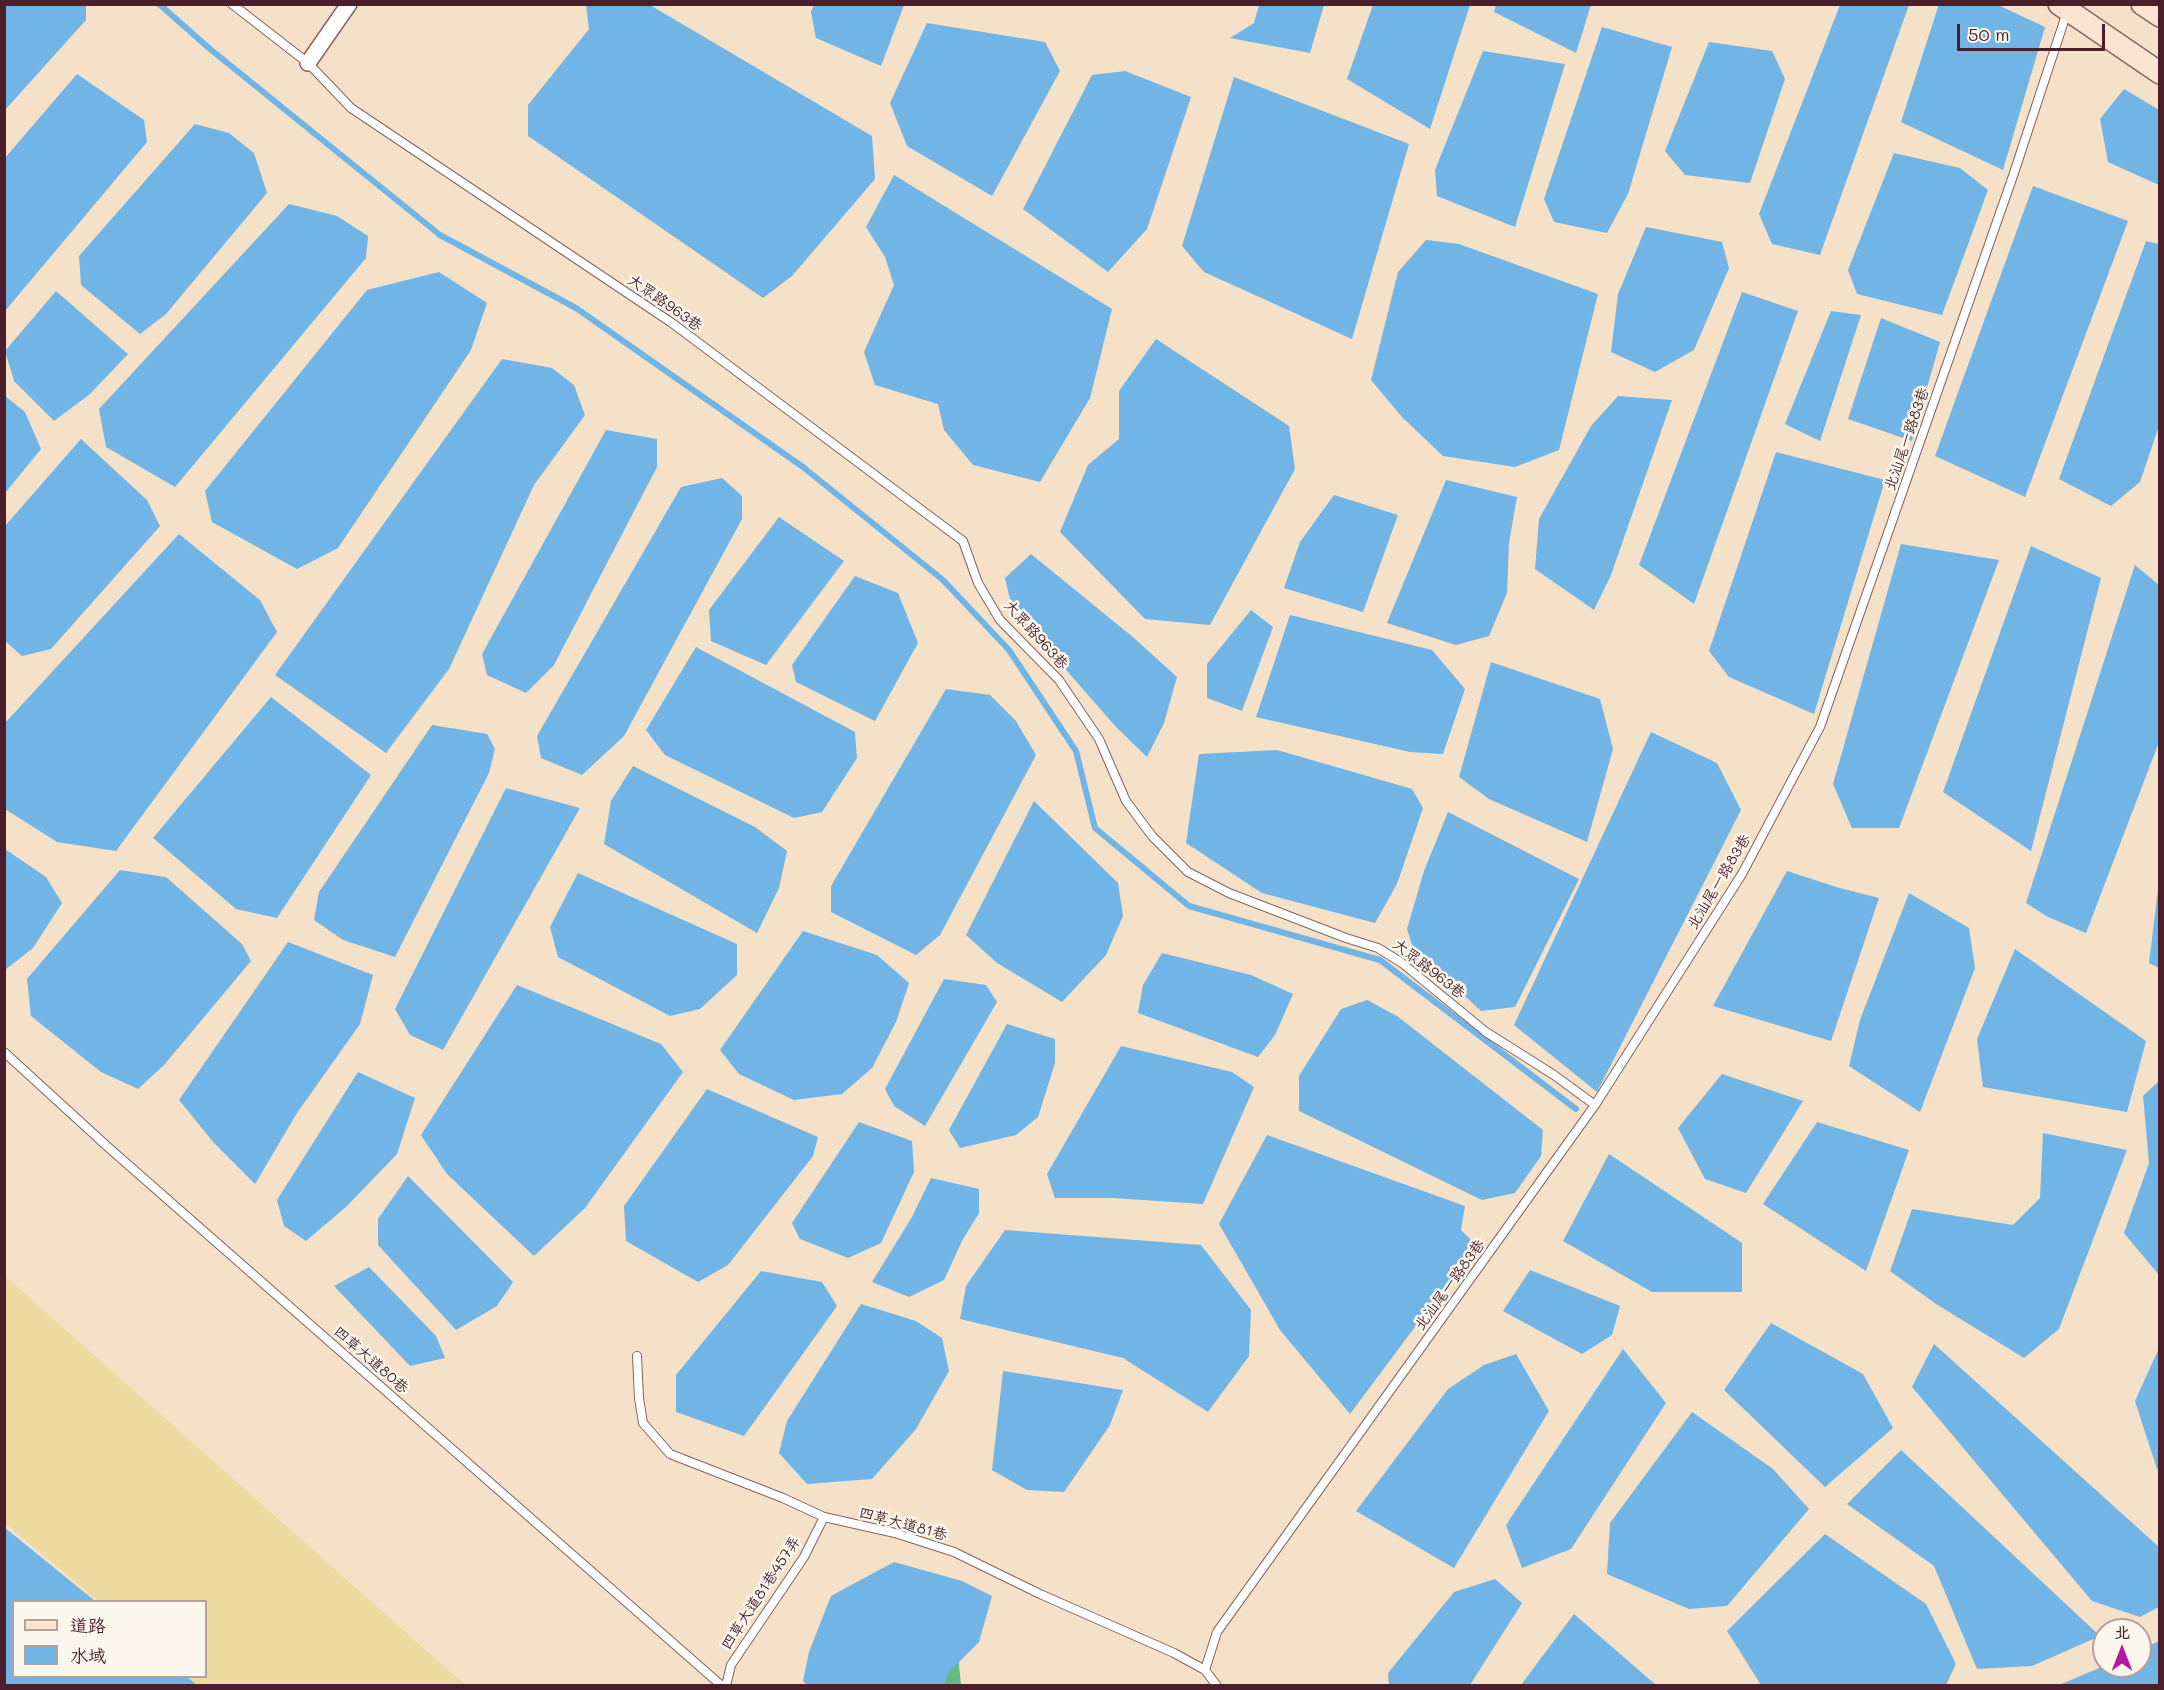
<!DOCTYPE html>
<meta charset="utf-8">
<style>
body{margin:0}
#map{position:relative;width:2164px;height:1690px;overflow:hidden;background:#f4e1c7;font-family:Mali,"LXGW WenKai TC",sans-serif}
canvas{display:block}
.frame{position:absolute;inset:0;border:6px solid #4a1f2b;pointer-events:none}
.legend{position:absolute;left:12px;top:1600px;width:195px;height:78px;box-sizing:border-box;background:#fbf7ec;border:2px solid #b4a19f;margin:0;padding:8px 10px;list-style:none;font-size:18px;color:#4a1f2b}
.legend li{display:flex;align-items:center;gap:12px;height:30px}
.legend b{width:30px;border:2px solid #b4a19f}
.north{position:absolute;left:2092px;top:1618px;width:60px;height:60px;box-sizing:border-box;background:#fbf7ec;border:2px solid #b4a19f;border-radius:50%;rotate:0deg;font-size:16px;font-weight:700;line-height:24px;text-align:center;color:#4a1f2b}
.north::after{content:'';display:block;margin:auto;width:21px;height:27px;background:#b5179e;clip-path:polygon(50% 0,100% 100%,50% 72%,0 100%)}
.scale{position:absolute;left:1957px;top:24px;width:148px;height:27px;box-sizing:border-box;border:3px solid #4a1f2b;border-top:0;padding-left:8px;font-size:18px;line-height:21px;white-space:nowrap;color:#4a1f2b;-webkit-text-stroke:4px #fbf7ec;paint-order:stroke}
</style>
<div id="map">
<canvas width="2164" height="1690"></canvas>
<div class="frame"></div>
<ul class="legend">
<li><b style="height:8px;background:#fde4d1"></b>道路</li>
<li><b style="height:16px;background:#71b4e6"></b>水域</li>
</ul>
<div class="north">北</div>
<div class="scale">50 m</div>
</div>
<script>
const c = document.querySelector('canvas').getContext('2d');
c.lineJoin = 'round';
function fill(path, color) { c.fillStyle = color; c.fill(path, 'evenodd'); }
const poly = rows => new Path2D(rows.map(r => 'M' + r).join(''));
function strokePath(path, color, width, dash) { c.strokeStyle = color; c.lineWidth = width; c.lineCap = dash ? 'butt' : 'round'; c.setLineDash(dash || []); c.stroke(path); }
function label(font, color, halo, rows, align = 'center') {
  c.font = font + ' Mali,"LXGW WenKai TC",sans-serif'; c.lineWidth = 5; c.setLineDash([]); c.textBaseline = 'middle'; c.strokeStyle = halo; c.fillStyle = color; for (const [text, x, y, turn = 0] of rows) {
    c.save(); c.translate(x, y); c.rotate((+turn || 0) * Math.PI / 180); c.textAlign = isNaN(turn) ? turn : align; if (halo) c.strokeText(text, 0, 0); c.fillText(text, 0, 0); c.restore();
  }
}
fill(poly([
 [957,1644,961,1685,909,1685]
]), '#68b680');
fill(poly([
 [4,1276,5,1276,465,1685,198,1685,187,1677,206,1676,206,1602,98,1601,5,1523]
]), '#eeda9e');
fill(poly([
 [5,4,86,5,86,20,5,110],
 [1939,4,1998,5,2045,27,2003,170,1901,122],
 [586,5,650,5,872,136,875,179,792,276,763,298,528,136,528,105,589,29],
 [814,5,904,5,881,66,816,38,811,12],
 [1259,5,1324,5,1310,53,1230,38,1254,23],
 [1373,5,1470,5,1430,129,1347,79],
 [1496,5,1496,4,1591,5,1576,53,1494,12],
 [1840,5,1909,5,1820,255,1772,244,1759,214],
 [927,23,1045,42,1060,71,992,196,907,146,890,103],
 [1602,27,1672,47,1628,194,1607,233,1554,222,1544,199],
 [1709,42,1772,51,1785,79,1750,183,1685,175,1665,151],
 [1483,51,1565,64,1515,227,1437,196,1435,170],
 [1125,71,1191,97,1147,229,1108,272,1023,209,1092,75],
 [77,74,144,120,147,142,5,311,5,158],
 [1234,77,1409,144,1352,339,1204,272,1182,246],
 [2124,89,2159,110,2159,185,2108,162,2100,119],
 [195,124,229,133,254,153,267,193,166,314,140,334,81,285,79,256],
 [1894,153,1960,168,1988,190,1942,315,1857,294,1848,270],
 [894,175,1112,309,1090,398,1040,482,973,465,944,430,938,404,875,385,864,352,894,285,885,257,866,227],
 [2033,186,2128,221,2025,497,1935,456],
 [289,204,337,216,368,236,366,258,175,487,106,447,99,409],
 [1646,227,1722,242,1729,268,1694,350,1655,372,1611,352,1618,294],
 [1426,240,1459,244,1598,294,1559,450,1515,467,1443,456,1402,417,1371,380,1398,272],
 [2146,241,2159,244,2159,426,2140,482,2111,506,2059,479],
 [439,272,487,303,471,350,338,548,297,569,212,522,205,491,367,290],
 [56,291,128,354,90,394,54,421,14,381,5,351],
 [1742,292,1798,311,1694,604,1639,565],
 [1831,311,1861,315,1820,441,1785,424],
 [1881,318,1940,342,1912,441,1848,419],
 [1156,339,1289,426,1295,469,1210,625,1145,619,1060,532,1088,465,1119,439,1119,391],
 [502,359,552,368,574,385,585,415,534,485,449,669,386,753,275,675],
 [5,396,25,412,41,449,5,493],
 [1618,396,1672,400,1611,575,1594,610,1535,569,1539,519,1591,426],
 [606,430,657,439,657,467,554,665,526,693,487,675,482,654],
 [81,439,147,500,160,526,51,649,22,656,5,641,5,526],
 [1776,452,1885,480,1814,714,1729,677,1709,651],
 [722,478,742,496,742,519,624,736,582,775,541,758,537,736,681,487],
 [1446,480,1517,497,1509,543,1507,593,1489,636,1456,645,1387,623],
 [1334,495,1398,515,1363,612,1284,588,1300,542],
 [779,517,844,561,766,665,711,641,709,610],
 [179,534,260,600,277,632,116,851,57,842,5,809,5,723],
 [1901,544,1999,560,1899,828,1852,828,1833,784],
 [2031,546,2101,578,2031,851,1943,792],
 [1031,554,1134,638,1177,677,1164,723,1147,757,1116,727,1012,608,1005,578],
 [2135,565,2159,585,2159,742,2086,933,2048,917,2026,903],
 [855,576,898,593,918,643,875,721,796,682,792,665],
 [1251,610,1273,627,1242,711,1207,698,1207,664],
 [1290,615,1432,650,1465,689,1443,754,1410,752,1256,717],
 [696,647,855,732,857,758,822,812,794,818,665,755,646,730],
 [1491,662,1600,699,1613,749,1587,842,1489,799,1459,777],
 [946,689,990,695,1016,721,1036,755,940,935,916,955,831,912,831,886],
 [271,697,371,775,277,918,236,909,153,838],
 [432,725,487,734,495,749,489,773,395,957,343,940,314,920,319,892],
 [1651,732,1717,763,1741,810,1597,1092,1514,1025],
 [1277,750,1412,789,1423,808,1397,884,1375,923,1262,893,1186,843,1199,754],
 [633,766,755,827,787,851,779,888,757,933,604,844,611,801],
 [506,788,580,808,443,1050,410,1035,395,1009],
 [1034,801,1118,883,1123,916,1106,955,1062,1002,997,963,966,935],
 [1448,812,1579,879,1515,1007,1481,1011,1413,948,1407,929,1424,871],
 [5,849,46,877,62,903,33,948,5,970],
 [120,870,166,877,242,944,251,961,164,1065,138,1089,101,1072,31,1016,27,979],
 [1787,871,1836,887,1879,898,1831,1041,1713,1006],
 [578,873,737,944,737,975,700,1009,670,1016,558,957,550,927],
 [2159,881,2160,968,2159,968,2149,963],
 [1909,893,1969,928,1975,968,1920,1112,1849,1066,1860,1020],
 [803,931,877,955,909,983,896,1022,872,1068,842,1094,794,1100,739,1074,720,1050],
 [288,942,373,975,360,1024,297,1113,255,1184,214,1143,179,1100],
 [2015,949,2146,1041,2127,1112,1983,1087,1977,1039],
 [1162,953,1251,975,1293,994,1275,1035,1258,1057,1138,1013,1143,985],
 [944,979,986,985,997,1002,925,1126,894,1106,885,1089],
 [517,985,661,1044,683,1072,585,1208,534,1256,447,1174,421,1135],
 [1367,1000,1397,1016,1543,1130,1541,1156,1515,1193,1482,1200,1299,1111,1299,1076,1341,1009],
 [1007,1024,1055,1039,1055,1063,1038,1117,1016,1135,960,1148,949,1130],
 [1121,1046,1232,1072,1254,1087,1203,1204,1112,1198,1055,1198,1047,1174],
 [358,1072,415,1098,397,1154,347,1206,306,1241,284,1226,277,1200],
 [1722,1074,1803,1101,1746,1193,1705,1179,1678,1128],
 [2159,1081,2159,1275,2124,1233,2149,1163,2143,1096],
 [707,1089,818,1137,813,1156,728,1265,698,1282,626,1241,624,1206],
 [859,1122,912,1141,914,1172,881,1243,848,1258,800,1239,792,1223],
 [1817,1122,1909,1150,1866,1271,1763,1204],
 [2043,1133,2127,1150,2059,1329,2024,1358,1936,1304,1890,1271,1912,1209,2013,1225,2040,1198],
 [1267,1135,1465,1206,1461,1230,1476,1245,1350,1414,1280,1330,1219,1224],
 [1609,1154,1742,1243,1742,1292,1652,1292,1563,1241],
 [408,1176,513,1282,497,1306,456,1330,378,1245,378,1219],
 [931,1178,979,1189,979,1213,962,1241,944,1280,909,1297,872,1282,912,1217],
 [1005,1230,1201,1245,1251,1310,1249,1356,1208,1412,1123,1358,960,1319,966,1286],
 [369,1267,436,1336,445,1358,410,1366,334,1286],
 [1530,1270,1620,1306,1612,1335,1582,1354,1503,1311],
 [761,1271,822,1282,837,1306,744,1436,676,1412,676,1375],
 [861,1304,916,1321,942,1338,949,1371,916,1429,872,1479,807,1484,779,1453,787,1421],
 [1771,1323,1863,1374,1893,1428,1825,1487,1724,1390],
 [1934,1344,2159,1547,2159,1607,2140,1617,2092,1601,1912,1387],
 [2159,1348,2160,1468,2157,1469,2135,1401],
 [1623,1349,1666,1403,1571,1549,1522,1568,1506,1525],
 [1516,1354,1549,1411,1454,1568,1356,1511,1448,1389,1484,1365],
 [1003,1371,1123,1390,1110,1425,1064,1492,1027,1490,992,1470],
 [1692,1412,1773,1469,1809,1509,1727,1606,1689,1609,1607,1574,1610,1523],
 [1901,1450,2100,1636,2032,1666,1977,1669,1934,1566,1847,1504],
 [4,1527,95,1601,14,1602,14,1676,186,1676,197,1685,5,1685],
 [1825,1534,1926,1604,1956,1664,1946,1685,1761,1685,1727,1631],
 [894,1562,962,1581,992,1596,979,1642,949,1672,944,1685,807,1685,803,1681,809,1652,831,1596],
 [1495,1579,1522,1603,1470,1685,1389,1685,1388,1673,1454,1592],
 [1574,1614,1656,1685,1521,1685],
 [2159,1641,2159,1685,2059,1685,2104,1666,2140,1666,2140,1650]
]), '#71b4e6');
strokePath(poly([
 [159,4,210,49,440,235,576,308,803,467,943,580,1009,650,1076,751,1095,828,1189,906,1380,960,1576,1109]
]), '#71b4e6', 6);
const lane = poly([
 [232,4,308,63,351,108,672,323,963,541,978,583,1000,620,1059,680,1099,739,1126,801,1152,836,1188,872,1229,893,1346,938,1378,948,1402,963,1486,1032,1554,1075,1595,1105],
 [4,1052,109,1148,722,1686],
 [637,1356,639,1398,643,1423,670,1454,783,1498,824,1517,895,1533,954,1552,1040,1594,1174,1653,1205,1670,1217,1686],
 [1205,1670,1217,1632,1595,1105,1742,874,1820,727,2014,173,2067,12],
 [726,1686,731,1665,804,1557,824,1517]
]);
const street = poly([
 [308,63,349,4]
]);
const secondary = poly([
 [2059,4,2160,73],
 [2142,4,2160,16]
]);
strokePath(lane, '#866362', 10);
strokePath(street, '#866362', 18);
strokePath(secondary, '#866362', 24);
strokePath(lane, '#fff', 8);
strokePath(street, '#fff', 15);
strokePath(secondary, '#fde4d1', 21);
label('15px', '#4a1f2b', '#fbf7ec', [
 ["大眾路963巷",665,303,35],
 ["北汕尾一路83巷",1907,439,-71],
 ["大眾路963巷",1036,635,48],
 ["北汕尾一路83巷",1719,882,-59],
 ["大眾路963巷",1429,969,38],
 ["北汕尾一路83巷",1450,1285,-54],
 ["四草大道80巷",371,1360,41],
 ["四草大道81巷",903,1524,15],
 ["四草大道81巷457弄",761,1593,-57]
]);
</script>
